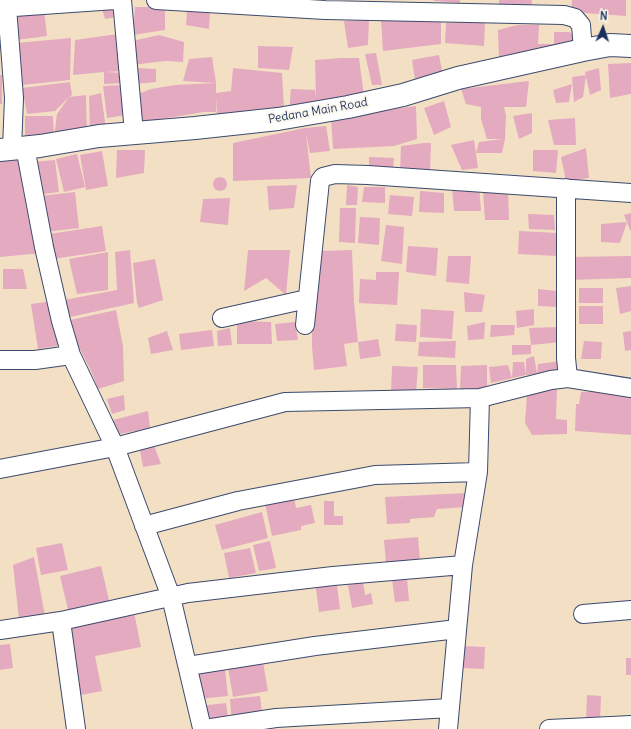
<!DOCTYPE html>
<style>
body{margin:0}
#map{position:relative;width:631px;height:729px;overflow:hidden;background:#f3e0c4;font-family:Delius,sans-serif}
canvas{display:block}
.north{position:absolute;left:583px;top:8px;width:40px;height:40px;-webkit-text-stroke:3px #fbf7ec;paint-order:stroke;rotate:3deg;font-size:11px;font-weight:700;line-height:16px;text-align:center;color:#1b2f5e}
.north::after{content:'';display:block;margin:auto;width:14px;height:18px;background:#1b2f5e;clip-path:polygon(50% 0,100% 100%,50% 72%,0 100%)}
</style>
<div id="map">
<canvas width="631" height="729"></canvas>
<div class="north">N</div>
</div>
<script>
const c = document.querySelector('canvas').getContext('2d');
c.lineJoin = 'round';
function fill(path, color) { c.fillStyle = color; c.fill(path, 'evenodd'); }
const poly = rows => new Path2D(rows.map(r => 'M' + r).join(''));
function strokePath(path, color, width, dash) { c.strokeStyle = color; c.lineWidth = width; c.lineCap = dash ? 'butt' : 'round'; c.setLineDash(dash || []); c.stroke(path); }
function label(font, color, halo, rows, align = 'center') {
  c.font = font + ' Delius,sans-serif'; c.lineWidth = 4; c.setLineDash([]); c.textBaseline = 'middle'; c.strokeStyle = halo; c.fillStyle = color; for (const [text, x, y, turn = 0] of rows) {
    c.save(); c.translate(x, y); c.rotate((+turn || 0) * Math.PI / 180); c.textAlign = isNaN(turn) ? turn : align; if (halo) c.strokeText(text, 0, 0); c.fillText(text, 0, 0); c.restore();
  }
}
fill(poly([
 [114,0,116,17,105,19,101,5],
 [434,0,460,0,460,3,434,1],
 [499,0,532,0,531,9,499,7],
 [572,0,626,0,626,16,571,12],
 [135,7,165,7,165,30,133,35],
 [44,10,47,36,17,40,14,13],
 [187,10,210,10,209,29,186,25],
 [441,19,441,44,383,51,381,20],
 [369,20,368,45,348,48,344,21],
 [485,22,484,46,445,43,446,23],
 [517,25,539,25,538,44,554,44,554,32,569,32,575,36,575,43,499,62,498,30],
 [118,34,121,71,106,72,124,73,124,83,104,84,104,72,73,75,75,40],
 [159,35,184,42,183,62,165,61,132,65,132,41],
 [71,38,70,80,22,85,16,43],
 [258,46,293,47,289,70,258,68],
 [376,53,382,85,372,85,365,54],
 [439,55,443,75,415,80,412,60],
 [212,57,216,83,183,81,189,59],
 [341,58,359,58,364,96,289,112,291,89,315,90,316,98,315,60],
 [631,63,631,94,610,98,608,64],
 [136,68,156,69,156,82,135,84],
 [233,68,282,73,284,109,217,116,216,97,216,112,204,112,142,122,138,94,151,89,175,85,216,83,216,93,231,91],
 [599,68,601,90,590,95,585,72],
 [0,75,2,75,2,104,0,104],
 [586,75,583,97,574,102,572,77],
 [529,81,526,107,504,107,506,115,505,139,502,153,476,153,479,142,503,139,487,139,481,119,481,107,466,104,461,89],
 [70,82,72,95,69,97,86,95,87,133,54,137,57,114,69,97,55,111,27,114,22,88],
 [572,84,569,102,556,103,553,90],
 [123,85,132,114,107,118,103,86],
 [101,93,106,129,90,130,89,96],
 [444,101,451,127,434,135,424,108],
 [416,106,417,139,394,146,333,149,331,118],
 [532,113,532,133,519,139,513,116],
 [25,116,53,116,54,137,25,137],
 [575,118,576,145,554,145,548,120],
 [326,126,330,151,310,153,306,134,311,178,233,181,233,143,305,128],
 [474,140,478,168,462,170,451,145],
 [424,143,431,143,430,173,400,172,401,146],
 [586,148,589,178,566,181,561,157],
 [117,150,145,150,144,173,116,178],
 [533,150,558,150,556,173,533,171],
 [102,151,108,186,86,190,80,155],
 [77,154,85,187,64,192,56,159],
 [29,155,42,253,0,257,0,158],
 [369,157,394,158,393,169,369,166],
 [55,160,59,192,36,195,32,162],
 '213 184a7 7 0 1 1 14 0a7 7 0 1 1-14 0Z',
 [297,185,294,208,269,210,267,186],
 [347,185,358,187,357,205,346,205],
 [479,185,481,211,454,211,452,188],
 [364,187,385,187,385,203,362,202],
 [508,189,509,220,485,220,483,192],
 [420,191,444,193,444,213,419,212],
 [75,192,79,228,45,232,40,196],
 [390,195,414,197,412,216,388,214],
 [230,198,228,225,200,222,203,199],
 [340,208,356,208,355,243,339,242],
 [631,213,631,232,624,215],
 [528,214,554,215,555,230,529,229],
 [360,217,380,218,379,245,358,243],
 [627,222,620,243,601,242,601,224],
 [386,225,404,227,402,264,381,261],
 [102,226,106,251,53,259,49,234],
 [519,231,558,233,558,256,518,254],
 [408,246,438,248,436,276,406,272],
 [130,250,134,303,66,318,64,300,117,290,115,252],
 [248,250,290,250,286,295,266,278,244,291],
 [352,250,354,302,358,342,378,339,381,356,360,359,358,342,344,344,347,366,314,370,312,347,312,322,319,251],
 [108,252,108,290,77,294,69,259],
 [448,256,471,256,469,284,446,282],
 [631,256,631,278,570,280,569,257],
 [155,259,163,300,139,308,137,303,133,263],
 [3,269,23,269,27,289,3,289],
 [376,272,399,272,397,305,359,303,360,279,376,280],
 [631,286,631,311,620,314,616,288],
 [579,288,603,288,603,303,579,303],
 [538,289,557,291,557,307,538,306],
 [464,292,485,295,482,312,465,312],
 [52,301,63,345,38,349,31,304],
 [579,306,603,306,603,324,579,324],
 [421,309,454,311,452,339,420,337],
 [534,309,534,325,517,328,516,311],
 [116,310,123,346,124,381,98,389,92,373,75,339,70,320],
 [237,321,271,322,272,344,237,344],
 [295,322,298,340,277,341,275,324],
 [485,322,484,339,468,340,467,326],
 [396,324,417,325,416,342,395,341],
 [491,325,515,325,514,335,490,337],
 [561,327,561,342,531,345,531,354,512,355,512,345,531,345,529,328],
 [230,328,232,345,218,346,217,331],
 [212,330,214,346,181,350,179,334],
 [167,331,173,350,151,354,148,338],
 [631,331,631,350,625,351,623,332],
 [456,341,455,358,418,356,419,342],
 [584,341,602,342,601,359,581,359],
 [534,356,537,374,526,375,526,359],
 [561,361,561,371,537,374,538,364],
 [513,362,524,362,526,375,512,378],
 [423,365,456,365,457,389,423,388],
 [487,365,487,388,460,390,461,366],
 [508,365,512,378,491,383,489,367],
 [392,366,418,367,416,394,391,393],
 [557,387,556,419,567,420,567,434,532,435,525,423,527,393],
 [626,390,631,394,631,435,575,431,576,404,579,404,581,392],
 [124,395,125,410,112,414,107,399],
 [148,411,150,428,115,435,113,420],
 [152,440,161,464,143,467,139,445],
 [293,493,296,508,311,505,315,523,301,526,301,530,272,536,264,499],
 [467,493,467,507,437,509,434,517,410,519,410,523,387,524,385,497],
 [324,501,334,501,334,516,343,516,343,525,324,525],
 [262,512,268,538,222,550,215,525],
 [418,537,420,560,386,563,384,540],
 [270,541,276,568,259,571,253,545],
 [62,543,68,570,41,575,36,548],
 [250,548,256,573,229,578,224,553],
 [34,557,45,616,19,619,13,565],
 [101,566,110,604,69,614,60,576],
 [336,578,340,609,319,612,315,581],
 [407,578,409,601,395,602,392,579],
 [363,582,365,595,371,593,373,604,352,608,348,585],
 [134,612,141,647,95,656,102,691,70,697,58,662,51,627],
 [10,644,13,668,0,670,0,645],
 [463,646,485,647,484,669,462,668],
 [626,658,631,658,631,675,626,675],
 [263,662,268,691,233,697,228,668],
 [225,669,228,696,199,699,196,672],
 [587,695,601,696,600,722,586,721],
 [260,696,263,720,232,723,230,699],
 [226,703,229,725,202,728,199,706]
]), '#e4aabf');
const street = poly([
 [122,0,134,133],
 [156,0,325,10,564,15,575,18,581,25,583,50],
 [7,7,14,98,12,149],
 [0,8,115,0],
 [222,318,307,299],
 [305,325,320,181,323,177,335,174,368,175,631,193],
 [71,355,115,447,171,597,202,728,203,729],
 [0,360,35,360,71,355,61,321,44,247,25,147],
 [568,378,631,388],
 [480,398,551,380,568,378,566,358,566,188],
 [0,469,115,447,285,402,480,398,478,472,463,565,448,729],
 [144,526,238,501,375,475,478,472],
 [583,614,631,610],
 [61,621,76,729],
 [0,630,61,621,188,593,333,576,463,565],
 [188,666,315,646,457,629],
 [205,729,276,718,450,708],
 [549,729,631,725]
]);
const secondary = poly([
 [0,150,40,146,99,136,195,128,278,119,348,107,403,95,458,78,583,50,610,45,631,46]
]);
strokePath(street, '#3b4a6d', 20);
strokePath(secondary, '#3b4a6d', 24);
strokePath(street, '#fff', 18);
strokePath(secondary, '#fff', 22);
label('12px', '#1b2f5e', '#fbf7ec', [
 ["Pedana Main Road",318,111,-10]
]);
</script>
